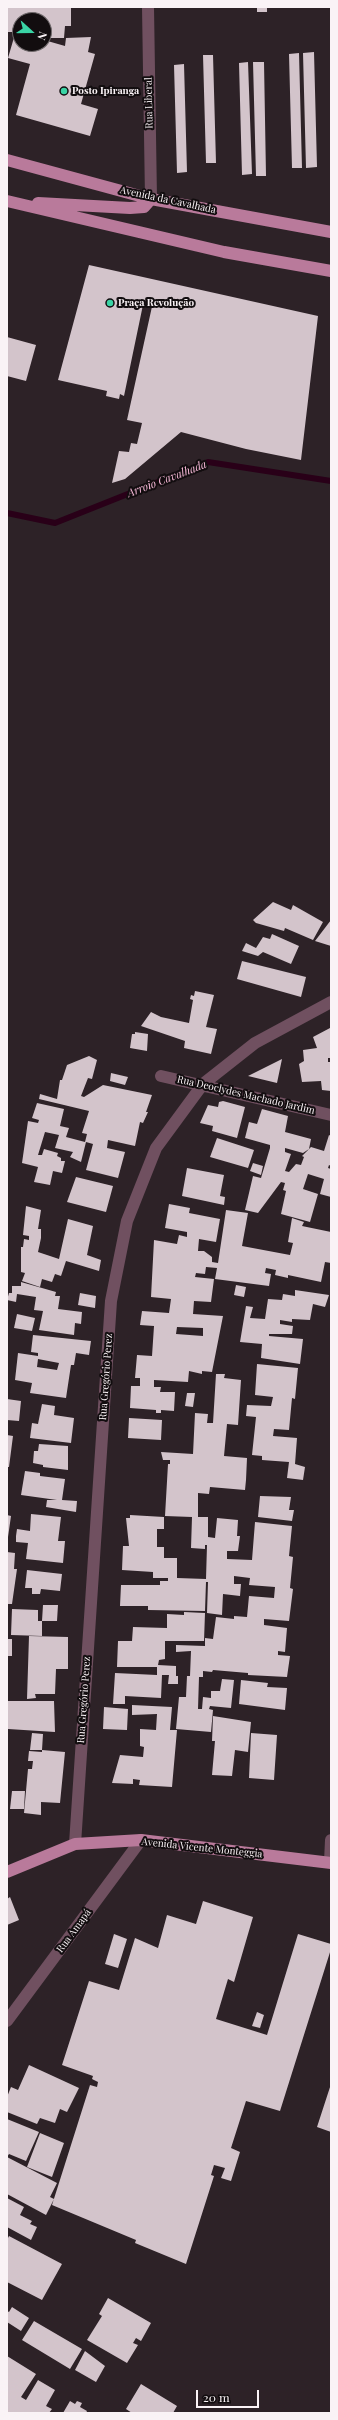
<!DOCTYPE html>
<meta charset="utf-8">
<style>
body{margin:0}
#map{position:relative;width:338px;height:2420px;overflow:hidden;background:#2d2227;font-family:"Playfair Display",serif}
canvas{display:block}
.frame{position:absolute;inset:0;border:8px solid #faf3f6;pointer-events:none}
.north{position:absolute;left:12px;top:12px;width:40px;height:40px;box-sizing:border-box;background:#120d0f;border:1px solid #6f696b;border-radius:50%;rotate:111deg;font-size:11px;font-weight:700;line-height:16px;text-align:center;color:#faf3f6}
.north::after{content:'';display:block;margin:auto;width:14px;height:18px;background:#3ad4a5;clip-path:polygon(50% 0,100% 100%,50% 72%,0 100%)}
.scale{position:absolute;left:196px;top:2390px;width:63px;height:18px;box-sizing:border-box;border:2px solid #faf3f6;border-top:0;padding-left:5px;font-size:12px;line-height:14px;white-space:nowrap;color:#faf3f6;-webkit-text-stroke:3px #120d0f;paint-order:stroke}
</style>
<div id="map">
<canvas width="338" height="2420"></canvas>
<div class="frame"></div>
<div class="north">N</div>
<div class="scale">20 m</div>
</div>
<script>
const c = document.querySelector('canvas').getContext('2d');
c.lineJoin = 'round';
const poly = rows => new Path2D(rows.map(r => 'M' + r).join(''));
function strokePath(path, color, width, dash) { c.strokeStyle = color; c.lineWidth = width; c.lineCap = dash ? 'butt' : 'round'; c.setLineDash(dash || []); c.stroke(path); }
function fill(path, color) { c.fillStyle = color; c.fill(path, 'evenodd'); }
function label(font, color, halo, rows, align = 'center') {
  c.font = font + ' "Playfair Display",serif'; c.lineWidth = 4; c.setLineDash([]); c.textBaseline = 'middle'; c.strokeStyle = halo; c.fillStyle = color; for (const [text, x, y, turn = 0] of rows) {
    c.save(); c.translate(x, y); c.rotate((+turn || 0) * Math.PI / 180); c.textAlign = isNaN(turn) ? turn : align; if (halo) c.strokeText(text, 0, 0); c.fillText(text, 0, 0); c.restore();
  }
}
strokePath(poly([
 [7,513,55,523,208,462,331,481]
]), '#290018', 6);
fill(poly([
 [7,7,71,7,71,26,65,26,64,38,44,38,44,20,20,20,20,32,7,32],
 [257,7,267,7,267,12,257,12],
 [15,34,20,36,20,44,44,44,44,40,65,46,66,38,91,37,88,52,95,54,81,104,98,109,90,136,16,115,30,64,8,58],
 [314,52,317,167,306,168,303,53],
 [299,53,302,168,292,168,289,54],
 [203,55,213,55,216,163,206,163],
 [248,62,252,174,242,175,239,63],
 [253,62,264,62,266,176,256,176],
 [184,64,187,172,177,173,174,65],
 [89,265,318,316,301,460,246,449,181,432,125,479,112,483,119,451,129,452,131,443,137,444,142,423,127,420,153,302,144,300,124,396,120,394,119,399,106,396,107,391,58,380],
 [7,337,36,345,26,381,7,376],
 [273,902,291,910,293,905,323,922,313,940,285,928,284,931,256,923,253,920],
 [331,920,331,946,315,941],
 [272,934,299,946,291,964,263,952,258,956,242,951,246,943,256,948,263,937,270,939],
 [242,961,306,977,301,997,237,979],
 [195,991,214,995,206,1027,217,1029,211,1054,184,1048,185,1041,141,1026,151,1012,161,1017,189,1023,193,1000,190,999,191,995,194,996],
 [330,1028,331,1058,328,1058,328,1062,331,1062,331,1091,322,1090,321,1081,302,1082,299,1064,304,1061,303,1050,317,1048,313,1037],
 [135,1032,148,1034,147,1051,130,1048,132,1034,135,1034],
 [89,1056,97,1060,92,1079,88,1078,81,1096,84,1097,103,1085,152,1095,146,1112,148,1112,143,1123,140,1122,135,1146,108,1140,107,1148,125,1152,118,1178,86,1170,93,1144,86,1142,81,1162,70,1157,73,1152,55,1148,59,1135,45,1132,38,1155,42,1155,44,1149,58,1153,57,1156,61,1158,61,1161,65,1161,62,1173,53,1171,50,1185,34,1182,38,1167,22,1163,28,1121,38,1123,39,1120,32,1118,37,1103,64,1109,60,1126,69,1128,66,1137,85,1142,87,1134,82,1133,89,1111,39,1099,40,1094,57,1099,60,1080,62,1080,67,1065],
 [282,1059,277,1083,248,1076],
 [111,1073,128,1077,125,1085,110,1081],
 [223,1101,245,1107,237,1138,212,1131,213,1126,200,1123,208,1105,218,1107,219,1102],
 [262,1109,288,1116,285,1132,311,1139,309,1149,303,1153,285,1148,285,1152,291,1154,285,1171,289,1172,296,1164,301,1165,304,1157,302,1156,311,1147,324,1151,329,1135,331,1136,331,1166,329,1165,328,1168,331,1169,331,1197,320,1194,324,1179,308,1174,303,1189,318,1194,310,1222,281,1214,286,1191,283,1190,285,1183,281,1182,258,1213,245,1210,253,1176,261,1178,270,1148,270,1145,245,1138,249,1122,257,1124],
 [217,1138,254,1150,248,1168,210,1157],
 [253,1163,263,1166,261,1175,250,1171],
 [187,1168,224,1175,220,1196,225,1197,224,1205,182,1196],
 [76,1177,113,1186,106,1212,67,1202],
 [169,1204,190,1208,189,1213,220,1219,216,1242,199,1239,198,1251,204,1251,212,1257,212,1262,218,1263,226,1210,248,1213,242,1246,290,1255,293,1243,288,1242,292,1218,304,1222,302,1226,331,1232,331,1263,325,1262,321,1282,288,1275,288,1278,275,1275,276,1270,266,1268,265,1273,271,1274,269,1286,215,1279,217,1268,206,1267,205,1274,196,1273,195,1277,214,1279,211,1302,194,1301,193,1314,223,1316,212,1372,202,1371,202,1374,189,1371,188,1382,154,1380,154,1387,161,1387,160,1392,175,1392,174,1411,161,1410,161,1413,156,1413,156,1410,130,1408,131,1386,140,1386,140,1378,135,1378,137,1355,152,1356,154,1326,140,1325,142,1311,169,1313,171,1299,151,1297,154,1240,177,1244,179,1235,187,1237,187,1232,165,1228],
 [177,1327,203,1328,203,1336,176,1334],
 [26,1206,41,1210,38,1229,41,1229,41,1238,38,1252,59,1259,68,1219,93,1226,87,1255,101,1260,99,1271,66,1261,61,1276,55,1274,52,1282,42,1279,40,1287,22,1281,25,1273,21,1272,21,1247,23,1247,24,1239,29,1240,29,1236,23,1235],
 [21,1282,56,1292,55,1296,60,1296,58,1309,82,1312,81,1324,75,1323,74,1335,39,1330,43,1311,34,1310,36,1297,17,1294,16,1302,7,1300,9,1293,12,1293,12,1286,21,1286],
 [236,1285,246,1287,244,1297,234,1295],
 [295,1290,329,1295,325,1307,313,1304,310,1320,292,1319,292,1322,280,1320,280,1324,293,1326,292,1334,269,1334,269,1336,303,1339,300,1364,261,1358,262,1344,240,1342,246,1306,253,1307,250,1318,265,1319,268,1299,282,1300,283,1294,295,1296],
 [80,1293,96,1296,95,1308,78,1305],
 [17,1314,35,1318,32,1331,14,1328],
 [33,1335,91,1341,89,1355,76,1353,74,1365,71,1365,66,1398,30,1393,32,1383,15,1380,18,1353,38,1356,38,1353,31,1352],
 [38,1359,59,1363,57,1370,37,1367],
 [257,1364,298,1368,295,1399,292,1398,289,1430,274,1429,273,1436,297,1438,295,1464,305,1467,303,1480,287,1478,289,1462,262,1460,262,1456,252,1455,256,1417,246,1416,247,1405,271,1406,273,1397,255,1395],
 [216,1374,225,1374,224,1378,241,1380,238,1425,227,1424,224,1456,247,1458,246,1480,245,1490,210,1487,209,1494,198,1493,198,1517,208,1517,208,1537,215,1538,217,1518,238,1520,237,1536,240,1536,238,1551,227,1551,227,1559,252,1560,255,1522,292,1526,289,1556,293,1557,290,1588,293,1589,289,1621,264,1619,264,1625,287,1628,285,1652,278,1651,278,1655,290,1656,287,1677,248,1675,248,1673,213,1670,212,1672,203,1671,203,1677,199,1677,198,1709,202,1709,203,1697,211,1698,211,1691,220,1691,222,1679,234,1680,231,1708,210,1706,209,1709,213,1710,211,1732,176,1729,179,1697,186,1697,187,1676,190,1676,191,1651,176,1652,176,1645,205,1646,205,1638,213,1639,216,1617,234,1619,234,1616,247,1617,249,1596,274,1598,275,1587,249,1585,250,1578,234,1576,234,1584,241,1584,240,1596,223,1594,222,1615,207,1613,208,1582,206,1582,205,1611,148,1610,148,1606,120,1606,121,1585,160,1585,160,1581,168,1581,168,1578,153,1578,153,1572,122,1570,123,1546,129,1546,126,1518,130,1518,130,1515,164,1517,164,1529,157,1529,157,1547,164,1547,164,1558,177,1558,177,1578,206,1579,207,1545,205,1545,205,1549,191,1548,192,1517,165,1516,168,1464,170,1464,170,1460,163,1460,161,1452,193,1454,195,1413,208,1414,207,1423,213,1423],
 [187,1393,195,1393,193,1407,185,1406],
 [7,1399,21,1401,19,1421,7,1420],
 [42,1404,55,1406,54,1415,74,1418,71,1443,30,1438,32,1423,38,1424],
 [129,1418,162,1420,161,1440,128,1438],
 [7,1435,13,1436,9,1467,7,1467],
 [39,1444,68,1446,68,1470,43,1467,43,1465,33,1463,34,1451,38,1451],
 [25,1471,40,1473,40,1476,65,1479,62,1500,77,1501,76,1512,46,1507,47,1500,57,1500,21,1495],
 [260,1496,291,1497,289,1510,294,1510,292,1521,258,1517],
 [31,1514,61,1517,58,1541,65,1541,63,1563,26,1559,28,1543,16,1542,16,1536,17,1529,30,1531],
 [7,1515,11,1516,8,1537,7,1537],
 [7,1552,15,1553,14,1569,17,1569,12,1604,7,1604],
 [27,1570,62,1574,60,1591,41,1589,40,1594,32,1594,32,1588,25,1588],
 [43,1605,58,1605,57,1621,42,1621,42,1636,11,1635,12,1609,38,1610,38,1621,42,1621],
 [184,1612,205,1613,204,1641,165,1641,165,1659,159,1660,158,1665,176,1666,176,1676,178,1676,178,1684,168,1684,169,1675,162,1675,161,1698,125,1696,125,1704,113,1704,115,1673,157,1675,157,1667,117,1667,118,1641,132,1641,133,1627,167,1628,167,1614,184,1615],
 [29,1636,68,1637,68,1669,56,1669,55,1694,35,1694,36,1698,27,1699],
 [7,1639,12,1639,12,1656,7,1656],
 [241,1680,268,1683,267,1687,287,1688,285,1710,239,1704],
 [7,1701,54,1701,55,1732,8,1729],
 [132,1705,172,1707,170,1730,177,1730,172,1787,139,1785,140,1780,133,1779,133,1784,112,1783,120,1755,143,1757,144,1747,140,1746,140,1729,156,1730,157,1714,132,1715],
 [104,1707,128,1709,127,1730,103,1729],
 [213,1716,251,1722,248,1752,235,1750,232,1776,212,1775,215,1741,212,1741],
 [32,1733,43,1734,42,1750,30,1750],
 [251,1733,277,1735,274,1780,249,1778],
 [42,1750,65,1752,60,1803,41,1802,41,1815,24,1813,28,1769,32,1769,33,1761,28,1761,29,1751,42,1752],
 [12,1791,25,1791,24,1809,10,1809],
 [10,1897,19,1920,7,1925,7,1899],
 [203,1901,253,1917,234,1982,228,1979,216,2019,267,2035,298,1934,331,1944,331,1949,280,2111,246,2101,231,2148,240,2152,231,2181,221,2178,225,2168,214,2165,211,2175,214,2176,186,2264,135,2243,136,2240,52,2205,90,2085,97,2087,98,2082,92,2079,93,2076,62,2065,89,1981,119,1990,135,1938,158,1948,167,1915,196,1924],
 [114,1934,127,1939,118,1968,105,1964],
 [257,2012,264,2015,260,2028,252,2026],
 [29,2065,79,2088,67,2112,60,2109,55,2123,40,2118,37,2124,7,2112,7,2097,11,2087,18,2090],
 [331,2084,331,2132,317,2127],
 [7,2119,39,2132,26,2161,9,2154,7,2157,57,2183,50,2197,54,2199,46,2215,7,2194],
 [40,2133,64,2143,52,2177,27,2167],
 [7,2198,24,2207,20,2215,32,2221,30,2224,37,2227,31,2240,7,2227],
 [9,2236,62,2264,42,2300,7,2282,7,2240],
 [108,2298,151,2323,141,2341,136,2338,133,2343,138,2345,127,2363,87,2340,102,2316,99,2314],
 [12,2307,29,2318,21,2331,7,2322,7,2311,9,2312],
 [34,2321,82,2349,70,2369,22,2340],
 [85,2351,105,2366,96,2382,75,2370],
 [7,2356,36,2374,21,2397,26,2400,38,2380,55,2390,46,2406,52,2409,49,2413,7,2413],
 [141,2384,177,2406,173,2413,132,2413,126,2409],
 [70,2401,75,2404,77,2401,82,2403,80,2407,87,2411,86,2413,63,2413]
]), '#d3c4cb');
strokePath(poly([
 [148,7,151,199],
 [161,1076,331,1115],
 [75,1844,111,1301,127,1221,156,1148,203,1084,255,1043,331,1002],
 [330,1862,331,1840],
 [7,2021,141,1840]
]), '#705060', 12);
strokePath(poly([
 [7,160,151,199,331,232],
 [7,201,224,252,331,271],
 [38,203,130,208,144,207,151,199],
 [7,1872,75,1844,141,1840,331,1863]
]), '#b97a9b', 12);
for (const [x, y, r, color] of [
 [64,91,4,"#3ad4a5"],
 [110,303,4,"#3ad4a5"]
]) { const dot = new Path2D(); dot.arc(x, y, r, 0, 2 * Math.PI); c.fillStyle = color; c.fill(dot); strokePath(dot, '#120d0f', 1.5); }
label('bold 10px', '#faf3f6', '#120d0f', [
 ["Posto Ipiranga",72,91],
 ["Praça Revolução",118,303]
], 'left');
label('10px', '#faf3f6', '#120d0f', [
 ["Rua Liberal",149,103,-91],
 ["Avenida da Cavalhada",168,200,12],
 ["Rua Deoclydes Machado Jardim",246,1095,13],
 ["Rua Gregório Perez",106,1377,-86],
 ["Rua Gregório Perez",84,1700,-86],
 ["Avenida Vicente Monteggia",202,1848,6],
 ["Rua Amapá",74,1931,-54]
]);
label('italic 11px', '#fcbddc', '#120d0f', [
 ["Arroio Cavalhada",167,479,-21]
]);
</script>
